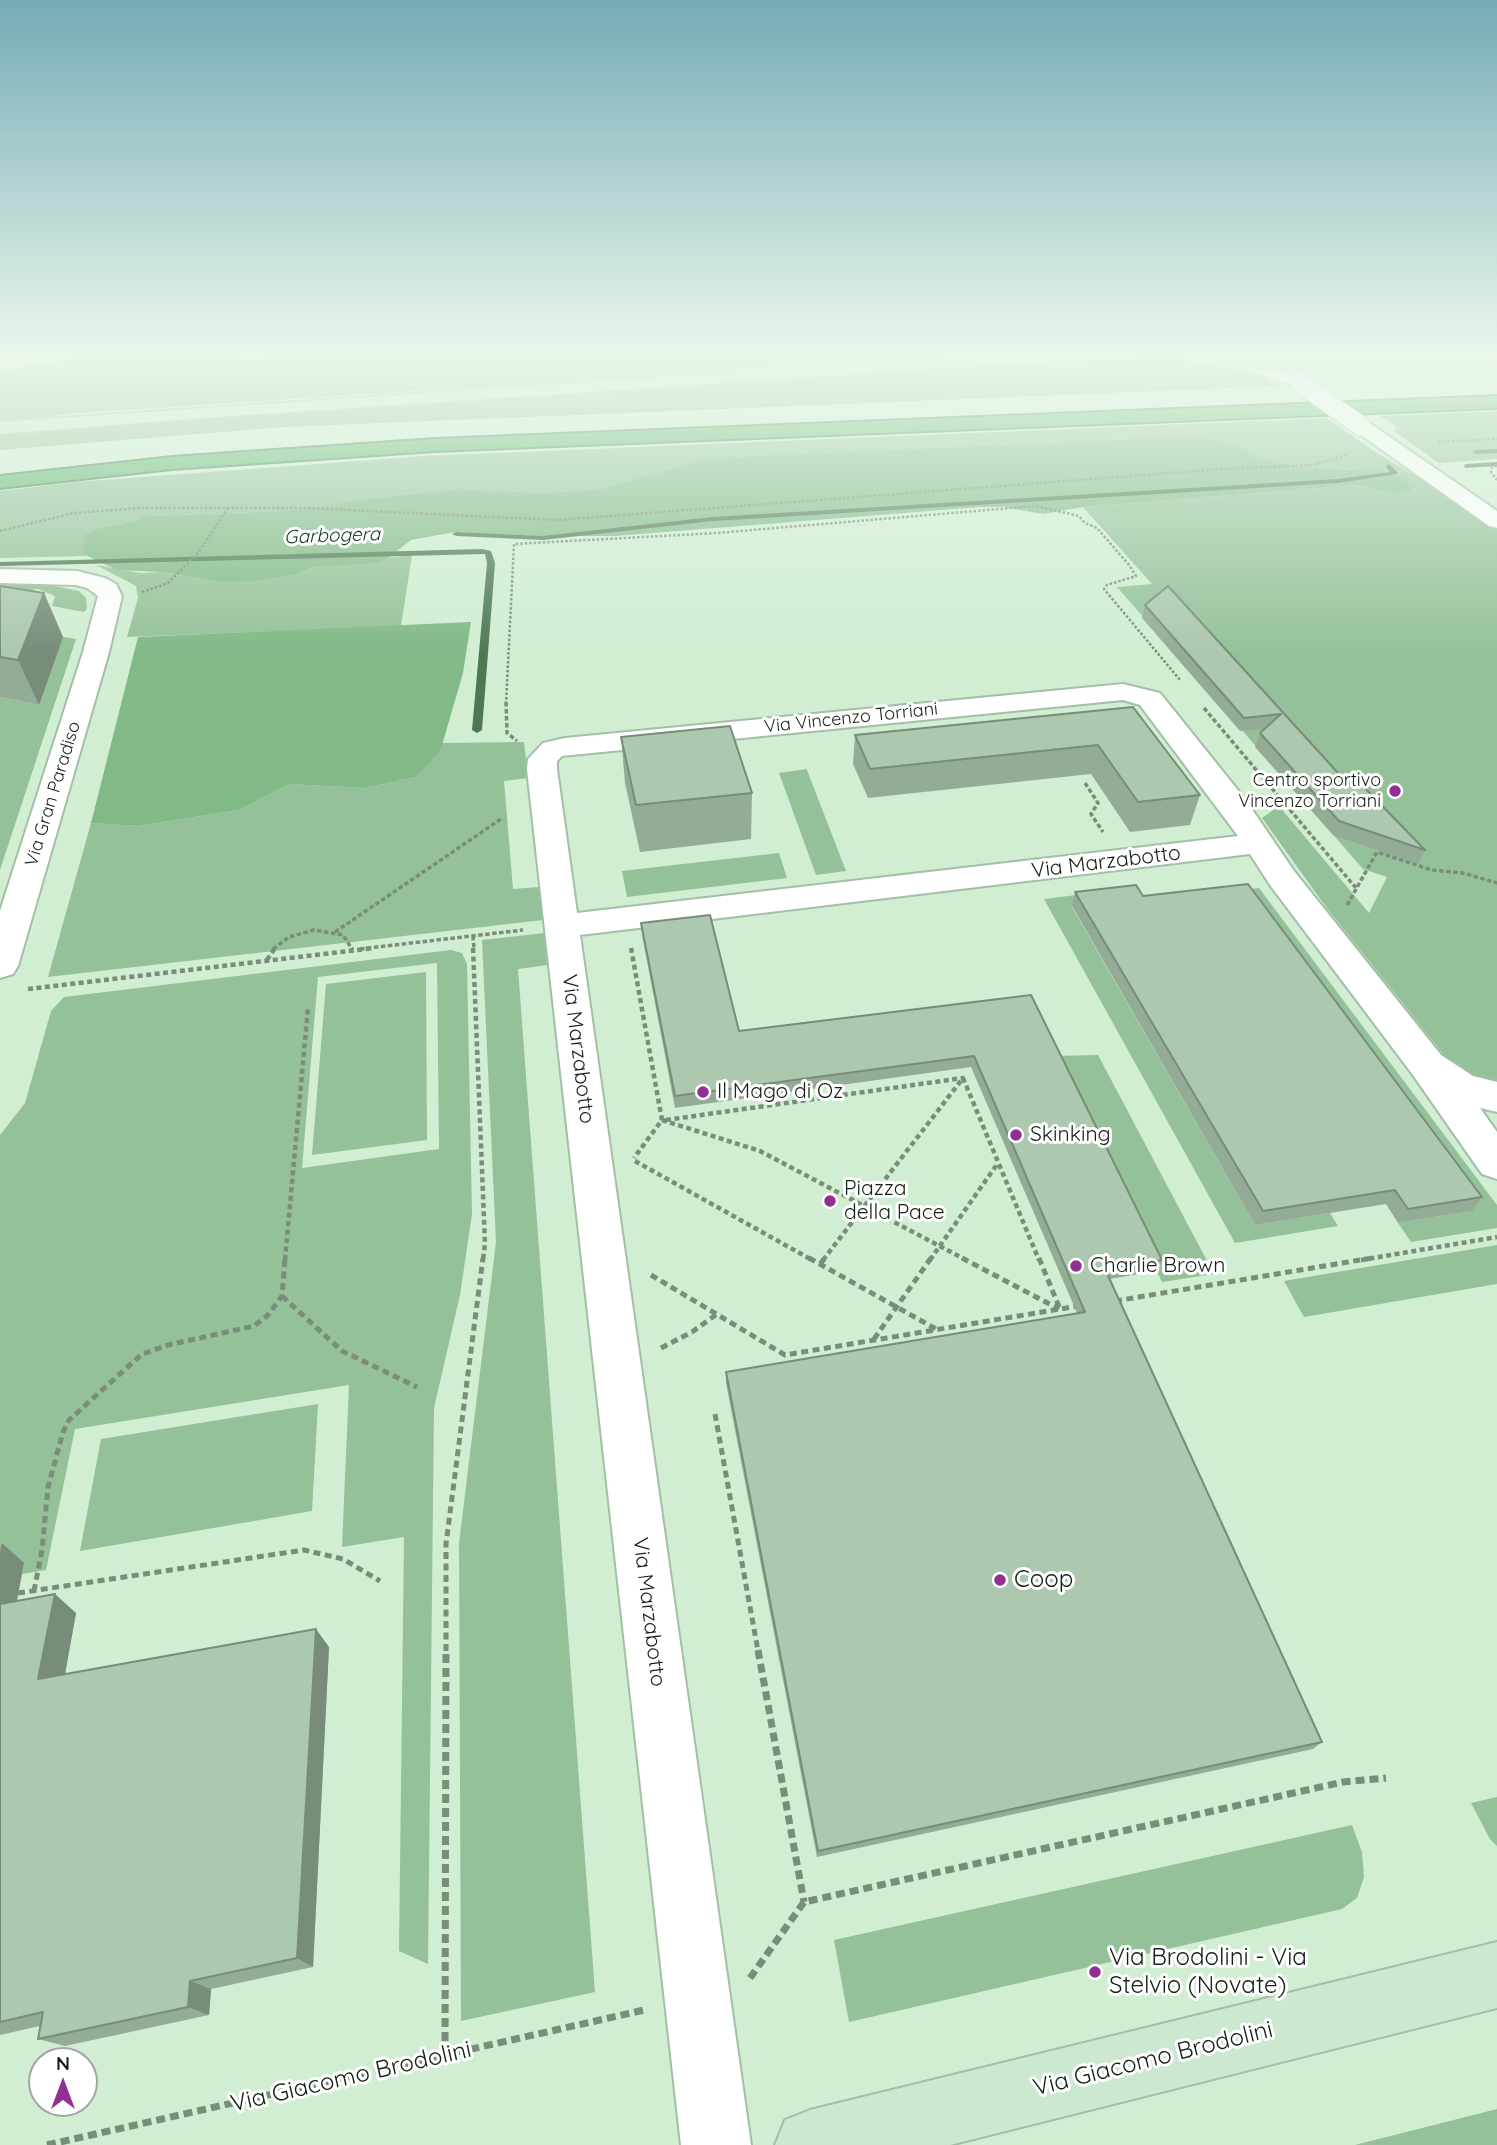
<!DOCTYPE html>
<style>
body{margin:0}
#map{position:relative;width:1497px;height:2145px;overflow:hidden;background:#d1eed3;font-family:Quicksand,sans-serif}
canvas{display:block}
.north{position:absolute;left:28px;top:2047px;width:70px;height:70px;box-sizing:border-box;background:#fff;border:2px solid #a2a6a2;border-radius:50%;rotate:0deg;font-size:19px;font-weight:700;line-height:28px;text-align:center;color:#162017}
.north::after{content:'';display:block;margin:auto;width:24px;height:32px;background:#922e94;clip-path:polygon(50% 0,100% 100%,50% 72%,0 100%)}
</style>
<div id="map">
<canvas width="1497" height="2145"></canvas>
<div class="north">N</div>
</div>
<script>
const c = document.querySelector('canvas').getContext('2d');
c.lineJoin = 'round';
function fill(path, color) { c.fillStyle = color; c.fill(path, 'evenodd'); }
const poly = rows => new Path2D(rows.map(r => 'M' + r).join(''));
function strokePath(path, color, width, dash) { c.strokeStyle = color; c.lineWidth = width; c.lineCap = dash ? 'butt' : 'round'; c.setLineDash(dash || []); c.stroke(path); }
function label(font, color, halo, rows, align = 'center') {
  c.font = font + ' Quicksand,sans-serif'; c.lineWidth = 6; c.setLineDash([]); c.textBaseline = 'middle'; c.strokeStyle = halo; c.fillStyle = color; for (const [text, x, y, turn = 0] of rows) {
    c.save(); c.translate(x, y); c.rotate((+turn || 0) * Math.PI / 180); c.textAlign = isNaN(turn) ? turn : align; if (halo) c.strokeText(text, 0, 0); c.fillText(text, 0, 0); c.restore();
  }
}
fill(poly([
 [88,354,240,354,240,358,334,354,980,354,80,413,0,421,0,371],
 [1165,355,1251,371,1280,386,285,427,0,450,0,433,154,420],
 [1497,411,1497,459,1439,463,1394,431,1397,427,1380,416],
 [1327,418,1377,453,1447,495,1497,530,1497,1086,1484,1084,1451,1064,1329,911,1262,818,1279,806,1369,913,1387,877,1363,869,1117,587,1152,584,1083,507,1357,485,1391,493,1381,471,1315,468,1280,463,1254,456,1242,446,1198,436,708,458,600,489,543,493,459,489,372,498,285,511,147,516,124,524,98,528,83,553,87,556,0,558,0,491,76,482,424,456],
 [412,555,401,626,127,637,138,598,136,586,96,565,141,573,162,572,218,582,295,575,314,567],
 [44,584,79,591,86,598,87,609,84,612,52,606,55,596,38,589,0,593,0,585],
 [51,635,76,639,0,870,0,697,39,705],
 [524,742,528,778,504,781,513,889,540,887,543,920,48,977,91,823,138,826,239,810,289,784,366,788,416,777,440,752,442,743],
 [807,769,807,770,846,871,816,875,779,773],
 [779,853,787,878,627,897,622,871],
 [1259,888,1497,1205,1497,1228,1411,1242,1398,1223,1471,1211,1179,898],
 [1125,889,1072,907,1255,1225,1330,1213,1338,1226,1235,1243,1044,899],
 [545,933,548,965,518,969,595,1992,461,2021,459,1543,496,1242,482,940],
 [451,950,462,953,467,964,472,1214,460,1295,434,1408,428,1964,399,1951,404,1537,342,1547,349,1385,75,1429,46,1570,22,1574,24,1563,0,1567,0,1135,25,1103,51,1011,64,997],
 [437,963,439,1149,302,1168,318,977],
 [426,972,427,1140,312,1155,326,984],
 [1098,1055,1214,1274,1162,1282,1051,1056],
 [1497,1245,1497,1284,1304,1317,1284,1281],
 [318,1404,312,1511,80,1551,101,1439],
 [1497,1797,1497,1846,1490,1839,1471,1803],
 [1352,1825,1362,1852,1364,1877,1357,1898,1342,1909,849,2022,834,1940],
 [1497,2109,1497,2145,1355,2145]
]), '#94c199');
fill(poly([
 [1198,436,1242,446,1254,456,1280,463,1315,468,1381,471,1407,480,1411,490,1409,492,1391,493,1357,485,1083,507,1043,514,1004,507,980,507,615,536,540,536,455,532,411,540,388,558,374,563,314,567,295,575,253,581,218,582,162,572,117,570,83,554,85,535,98,528,124,524,147,516,285,511,372,498,459,489,543,493,600,489,708,458],
 [471,622,463,673,440,752,416,777,366,788,289,784,239,810,138,826,91,823,138,637]
]), '#81b987');
fill(poly([
 [1497,449,1497,453,1475,454,1472,452,1475,450,1497,449],
 [1497,462,1497,466,1466,468,1463,466,1466,464,1497,462],
 [1389,464,1397,472,1397,474,1338,483,713,521,543,540,456,536,452,534,456,532,543,536,713,517,1338,479,1390,472,1386,466,1389,464],
 [482,549,491,551,495,563,482,730,477,733,472,730,487,563,485,554,0,566,0,562,482,549]
]), '#4e7852');
const street = poly([
 [36,354,73,354,64,359,0,371,0,361,36,354],
 [1254,362,1306,379,1309,383,1300,388,1248,371,1245,367,1254,362],
 [1361,420,1368,422,1497,511,1497,528,1489,526,1354,430,1351,426,1361,420],
 [0,569,77,571,105,578,116,584,122,596,109,652,18,966,13,974,0,978,0,911,83,652,98,596,87,588,76,585,0,583,0,569],
 [1123,684,1160,693,1245,799,1294,871,1441,1055,1473,1076,1497,1082,1497,1112,1480,1108,1497,1132,1497,1179,1482,1174,1413,1075,1270,885,1250,854,580,935,751,2145,681,2145,527,769,528,759,543,743,565,738,1123,684],
 [1123,700,1140,705,1238,836,577,913,557,769,557,761,562,756,1123,700]
]);
const secondary = poly([
 [1002,354,1089,354,1080,359,203,418,0,434,0,422,1002,354],
 [1180,354,1207,354,1220,358,1266,362,1293,359,1304,354,1326,354,1303,368,1266,372,1219,368,1183,358,1180,354],
 [1497,1942,1497,2008,950,2145,775,2145,785,2120,810,2110,1497,1942]
]);
const highway = poly([
 [1497,396,1497,408,435,451,172,469,0,488,0,476,172,457,435,439,1497,396]
]);
strokePath(street, '#a3bfa5', 4);
strokePath(secondary, '#a3bfa5', 4);
strokePath(highway, '#407f4a', 4);
strokePath(poly([
 [1438,442,1497,439],
 [1497,466,1492,467,1491,472,1497,480],
 [0,531,74,513,139,508,307,508,557,520,1223,469,1313,465,1347,455],
 [142,592,168,583,198,553,228,508],
 [506,704,514,544,717,533,1035,506,1079,516,1085,523,1097,528,1129,565,1136,576,1107,585,1104,589,1180,680]
]), '#798d7a', 2.5, [2.5, 2]);
strokePath(poly([
 [506,702,507,733,517,741],
 [1204,708,1356,888],
 [1085,783,1098,803,1091,814,1103,832],
 [1347,905,1377,852,1432,870,1463,873,1497,883],
 [335,932,501,819],
 [473,936,474,949],
 [273,949,289,937,314,930,343,935,352,949],
 [360,949,523,930]
]), '#798d7a', 3.5, [4.5, 2.5]);
strokePath(poly([
 [351,948,352,950],
 [473,948,485,1244,483,1260],
 [631,948,662,1120,634,1158],
 [267,960,275,948],
 [28,989,374,948],
 [662,1120,760,1151,966,1260],
 [666,1120,963,1078],
 [635,1161,812,1260],
 [285,1260,308,1008],
 [823,1260,963,1078,1039,1260],
 [930,1260,998,1163],
 [1361,1260,1497,1237]
]), '#798d7a', 4.5, [5, 3.5]);
strokePath(poly([
 [809,1258,936,1329],
 [962,1258,1059,1309],
 [1039,1258,1060,1309],
 [820,1264,825,1258],
 [651,1275,785,1355,1078,1306],
 [282,1296,342,1351,417,1387],
 [1115,1301,1372,1258],
 [874,1339,931,1258],
 [661,1348,692,1332,717,1314],
 [715,1414,758,1651],
 [34,1591,42,1550,48,1487,63,1432,69,1420,142,1354,168,1345,254,1326,268,1315,282,1296,285,1258],
 [18,1593,304,1550,343,1559,380,1581],
 [446,1651,446,1544,483,1258]
]), '#798d7a', 5, [7, 4.5]);
strokePath(poly([
 [758,1650,804,1902],
 [750,1978,804,1902,1343,1782,1386,1778],
 [445,2055,446,1650],
 [47,2145,644,2010]
]), '#798d7a', 7, [9, 5]);
fill(street, '#fff');
fill(secondary, '#cde8d1');
fill(highway, '#57b265');
const streetBridge = poly([
 [1300,383,1361,426]
]);
strokePath(streetBridge, '#a3bfa5', 21, []);
strokePath(streetBridge, '#fff', 19);
fill(poly([
 [0,586,44,593,63,637,39,705,0,697],
 [1168,586,1348,784,1425,850,1418,864,1333,835,1255,747,1260,733,1265,729,1240,731,1142,618,1145,605],
 [1133,707,1200,795,1190,825,1130,832,1091,774,868,798,853,764,855,735],
 [621,737,752,793,751,839,640,852,625,783],
 [1075,892,1143,896,1482,1197,1472,1211,1398,1223,1386,1204,1255,1225,1072,906],
 [641,923,739,1031,1031,995,1162,1260,1157,1271,1110,1279,1322,1742,1313,1749,817,1857,726,1383,726,1372,1077,1313,971,1067,675,1108,642,935],
 [0,1544,24,1563,17,1601,76,1613,65,1674,329,1647,313,1967,211,1989,209,2015,65,2046,38,2039,40,2026,0,2035]
]), '#94ac96');
fill(poly([
 [44,593,63,637,39,705,18,660],
 [2,1543,24,1563,12,1625,0,1615,0,1554],
 [55,1594,76,1613,61,1696,38,1679],
 [316,1629,329,1647,313,1967,297,1958],
 [190,1981,211,1989,209,2015,188,2007]
]), '#788c7a');
const building = poly([
 [0,586,44,593,18,660,0,657,0,586],
 [1168,586,1348,784,1360,783,1425,850,1339,821,1260,733,1281,714,1244,718,1145,605,1168,586],
 [1133,707,1200,795,1138,802,1098,745,870,769,855,735,1133,707],
 [730,726,752,793,636,805,621,737,730,726],
 [1248,884,1482,1197,1408,1209,1395,1190,1263,1211,1075,892,1136,885,1143,896,1248,884],
 [710,915,739,1031,1031,995,1162,1260,1105,1269,1322,1742,818,1851,726,1372,1085,1312,974,1056,675,1096,641,923,710,915],
 [55,1594,38,1679,316,1629,297,1958,190,1981,188,2007,38,2039,43,2012,0,2022,0,1604,55,1594]
]);
fill(building, '#acc8ae');
strokePath(building, '#788c7a', 2);
const sky = c.createLinearGradient(0, 0, 0, 654);
sky.addColorStop(0, '#74abb6');
sky.addColorStop(0.54, '#eaf7eb');
sky.addColorStop(1, '#eaf7eb00');
c.fillStyle = sky;
c.fillRect(0, 0, 1497, 654);
for (const [x, y, r, color] of [
 [1395,791,7,"#922e94"],
 [703,1092,7,"#922e94"],
 [1016,1135,7,"#922e94"],
 [830,1201,7,"#922e94"],
 [1076,1266,7,"#922e94"],
 [1000,1580,7,"#922e94"],
 [1095,1972,7,"#922e94"]
]) { const dot = new Path2D(); dot.arc(x, y, r, 0, 2 * Math.PI); c.fillStyle = color; c.fill(dot); strokePath(dot, '#fff', 2.5); }
label('18px', '#162017', '#fff', [
 ["Via Vincenzo Torriani",851,718,-6],
 ["Via Gran Paradiso",53,794,-73]
]);
label('18px', '#162017', '#fff', [
 ["Centro sportivo",1381,781],
 ["Vincenzo Torriani",1381,802]
], 'right');
label('italic 19px', '#133c1b', '#fff', [
 ["Garbogera",332,536,-2]
]);
label('21px', '#162017', '#fff', [
 ["Via Marzabotto",1106,862,-7],
 ["Via Marzabotto",578,1049,83],
 ["Via Marzabotto",649,1612,83]
]);
label('21px', '#162017', '#fff', [
 ["Il Mago di Oz",717,1092],
 ["Skinking",1030,1135],
 ["Piazza",844,1189],
 ["della Pace",844,1213],
 ["Charlie Brown",1090,1266]
], 'left');
label('24px', '#162017', '#fff', [
 ["Coop",1014,1580],
 ["Via Brodolini - Via",1109,1958],
 ["Stelvio (Novate)",1109,1986]
], 'left');
label('24px', '#162017', '#fff', [
 ["Via Giacomo Brodolini",1153,2059,-14],
 ["Via Giacomo Brodolini",351,2077,-13]
]);
</script>
